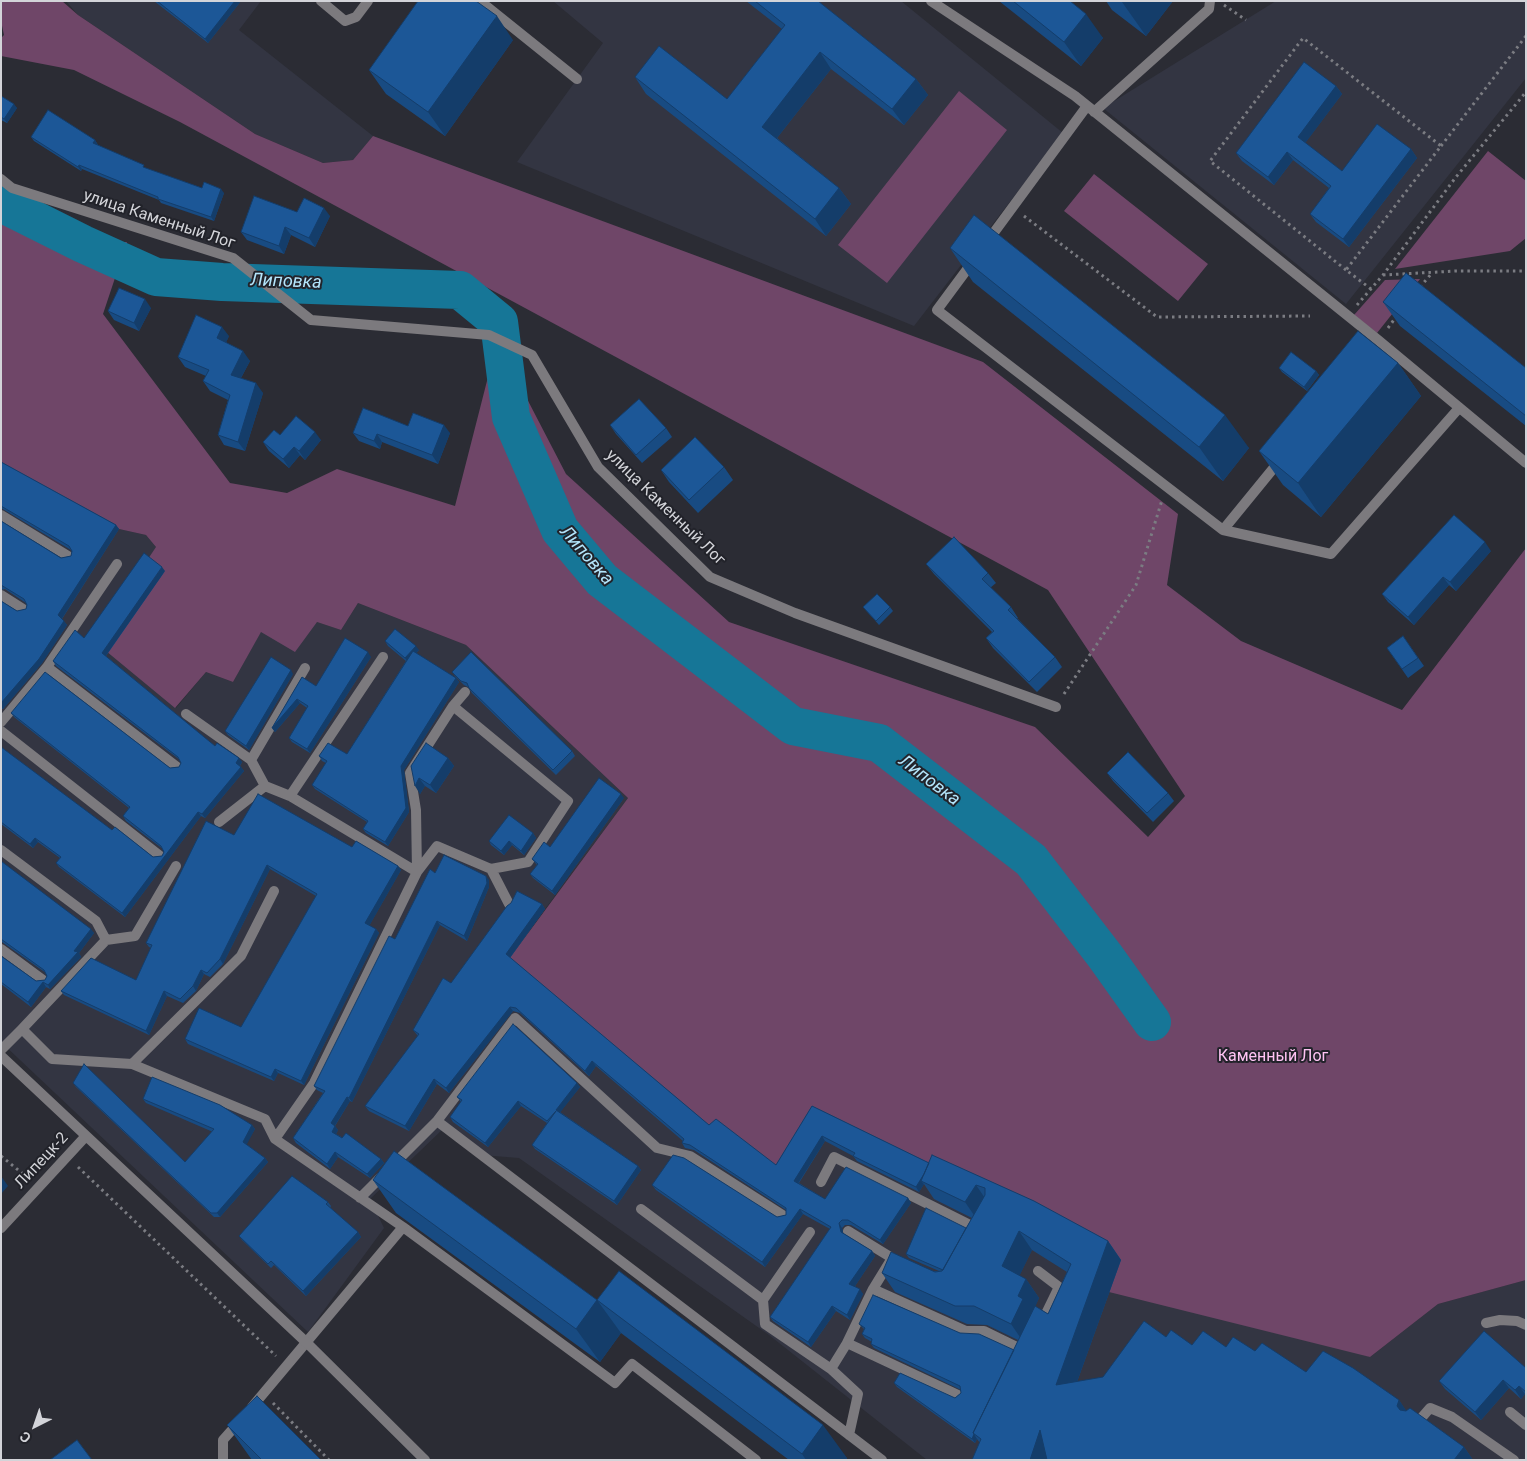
<!DOCTYPE html>
<meta charset="utf-8">
<style>
body{margin:0}
#map{position:relative;width:1527px;height:1461px;overflow:hidden;background:#2b2c34;font-family:Roboto,sans-serif}
canvas{display:block}
.frame{position:absolute;inset:0;border:2px solid #d3d4d9;pointer-events:none}
.north{position:absolute;left:10px;top:1401px;width:50px;height:50px;-webkit-text-stroke:4px #22232a;paint-order:stroke;rotate:221deg;font-size:14px;font-weight:700;line-height:20px;text-align:center;color:#d3d4d9}
.north::after{content:'';display:block;margin:auto;width:18px;height:22px;background:#d3d4d9;clip-path:polygon(50% 0,100% 100%,50% 72%,0 100%)}
</style>
<div id="map">
<canvas width="1527" height="1461"></canvas>
<div class="frame"></div>
<div class="north">С</div>
</div>
<script>
const c = document.querySelector('canvas').getContext('2d');
c.lineJoin = 'round';
function fill(path, color) { c.fillStyle = color; c.fill(path, 'evenodd'); }
const poly = rows => new Path2D(rows.map(r => 'M' + r).join(''));
function strokePath(path, color, width, dash) { c.strokeStyle = color; c.lineWidth = width; c.lineCap = dash ? 'butt' : 'round'; c.setLineDash(dash || []); c.stroke(path); }
function label(font, color, halo, rows, align = 'center') {
  c.font = font + ' Roboto,sans-serif'; c.lineWidth = 4; c.setLineDash([]); c.textBaseline = 'middle'; c.strokeStyle = halo; c.fillStyle = color; for (const [text, x, y, turn = 0] of rows) {
    c.save(); c.translate(x, y); c.rotate((+turn || 0) * Math.PI / 180); c.textAlign = isNaN(turn) ? turn : align; if (halo) c.strokeText(text, 0, 0); c.fillText(text, 0, 0); c.restore();
  }
}
fill(poly([
 [66,1,261,1,239,30,373,136,353,160,323,163,255,134,78,15],
 [553,1,901,1,1063,133,914,326,517,162,603,43],
 [1276,1,1526,1,1526,78,1346,304,1103,108],
 [1,465,119,529,146,535,156,547,176,708,206,672,233,682,261,631,317,622,341,630,358,603,466,645,628,798,528,932,815,1111,1370,1357,1438,1304,1526,1280,1526,1460,927,1460,769,1335,519,1158,481,1155,443,1129,370,1199,384,1228,308,1332,1,1042]
]), '#333542');
fill(poly([
 [1,1,62,1,78,15,255,134,323,163,353,160,373,136,983,362,1178,514,1167,585,1241,641,1402,710,1526,548,1526,1280,1438,1304,1370,1357,1109,1292,815,1111,779,1170,712,1130,509,959,628,798,466,645,358,603,341,630,317,622,295,652,261,632,233,682,206,672,175,708,106,651,148,559,156,547,146,535,119,529,1,465,1,195,68,242,127,242,103,314,230,483,287,493,337,469,455,506,488,377,511,368,566,474,729,622,1035,727,1148,837,1185,796,1048,590,180,122,74,70,1,56,1,38,4,35,1,21],
 [959,91,1007,130,887,283,838,245],
 [1488,151,1526,181,1526,238,1510,251,1395,269],
 [1094,174,1208,264,1178,301,1064,211],
 [1420,279,1377,333,1354,315,1385,280]
]), '#6f4668');
strokePath(poly([
 [1,203,83,244,156,277,222,282,460,290,499,322,511,417,560,530,602,580,793,726,879,743,1031,860,1105,956,1152,1022]
]), '#167697', 38);
strokePath(poly([
 [1224,5,1246,20],
 [1441,146,1526,36],
 [1024,216,1157,317,1310,316],
 [1346,270,1210,161,1303,38,1441,146,1346,270,1371,289],
 [1383,275,1456,271,1526,271],
 [1420,287,1432,273],
 [1357,305,1383,275,1456,177,1526,92],
 [1388,328,1396,317],
 [1064,694,1136,585,1162,500],
 [1,1156,28,1178],
 [78,1167,276,1356],
 [273,1403,329,1460]
]), '#7b7c82', 3, [2.5, 4]);
strokePath(poly([
 [321,1,345,21,356,17,368,1],
 [480,1,577,79],
 [931,1,1075,96,1378,340,1526,463],
 [1094,112,1209,9,1210,1],
 [987,242,1087,106],
 [974,260,937,310,1223,530,1331,554,1459,408],
 [1,515,68,556],
 [1223,530,1281,459],
 [1,595,23,609],
 [383,657,290,796,417,872,416,810,410,773,453,706],
 [47,667,117,564],
 [465,692,453,706,568,801,528,862,491,869],
 [186,714,251,760],
 [1,722,47,667,177,767],
 [1,731,160,856],
 [265,786,251,760,305,668],
 [219,822,265,786,290,796],
 [1,850,96,921,106,940],
 [176,866,135,936,106,940,22,1029,52,1059,132,1064,265,1119,275,1139],
 [1,949,43,980],
 [1,1050,22,1029],
 [132,1064,241,956,274,891],
 [821,1182,834,1157,980,1230],
 [360,1198,437,1121],
 [641,1209,763,1300],
 [784,1216,690,1156,657,1148,515,1018,437,1121,882,1460],
 [403,1227,275,1139,314,1083,417,872,437,846,491,869,509,904],
 [848,1231,892,1258,873,1289],
 [810,1232,763,1300,765,1324,831,1369],
 [1038,1271,1059,1287,1041,1324],
 [1486,1323,1500,1320,1517,1321,1526,1325],
 [847,1343,873,1289,966,1331,984,1331,1027,1352],
 [252,1407,403,1227,615,1383,632,1364,756,1460],
 [1510,1412,1526,1425],
 [1417,1423,1430,1408,1452,1417,1514,1460],
 [849,1435,858,1394,831,1369,847,1343,958,1395],
 [223,1460,223,1440,239,1422]
]), '#7c7a7e', 10);
strokePath(poly([
 [1,179,12,188,233,258,311,320,489,335,532,355,598,467,710,577,795,613,1056,707],
 [1,1056,307,1343,425,1460],
 [1,1228,85,1137]
]), '#7c7a7e', 10);
fill(poly([
 [154,1,241,1,208,43],
 [746,1,818,1,916,79,928,95,904,125,831,69,777,138,839,188,851,204,826,236,646,94,635,77,727,99,782,29],
 [999,1,1070,1,1103,38,1081,66],
 [1106,1,1173,1,1146,36,1112,10],
 [513,40,445,136,386,94,369,70],
 [1336,86,1342,94,1305,143,1342,171,1411,149,1417,158,1349,247,1316,222,1310,214,1329,188,1293,160,1274,185,1242,161,1236,153],
 [1,96,17,108,7,123,1,120],
 [31,137,95,140,98,145,147,169,202,188,224,193,214,221,161,203,159,200,82,169,81,171,34,141],
 [297,212,330,216,315,247,291,235,284,254,247,240,241,232],
 [950,248,1249,448,1223,481,973,282],
 [1383,302,1526,368,1526,426,1400,326],
 [151,308,139,331,114,320,108,311],
 [229,336,226,342,250,361,241,378,263,393,245,451,224,445,218,435,228,400,210,391,203,381,206,376,185,367,178,357],
 [1398,363,1421,396,1321,517,1283,485,1259,451],
 [1279,368,1316,371,1319,375,1307,391,1282,372],
 [610,425,666,428,672,437,642,463,616,434],
 [408,426,450,433,438,464,382,442,380,449,359,441,353,433],
 [280,435,321,440,305,460,300,455,289,468,269,451,263,442],
 [1,462,116,525,119,529,62,619,67,625,42,663,3,709,1,708,1,601,17,611,26,609,27,605,26,603,5,589,1,590,1,521,61,558,71,556,72,551,71,550,1,508],
 [724,467,733,480,698,513,669,482,661,470],
 [1491,551,1456,591,1449,585,1414,625,1388,602,1382,594],
 [926,564,988,573,996,583,990,588,1011,607,1018,618,1017,618,1055,657,1062,667,1037,692,993,648,986,638,992,632,934,574],
 [165,571,106,656,215,746,242,762,240,766,244,771,205,818,201,816,125,917,59,867,56,863,60,858,38,842,33,848,1,824,1,747,112,830,153,857,162,856,164,852,163,849,126,821,123,816,129,808,14,717,11,713,170,768,179,767,181,763,180,760,56,666,53,661,84,638],
 [863,607,890,607,893,611,879,625],
 [1403,636,1424,666,1408,678,1387,648],
 [385,641,419,650,416,653,456,678,459,682,404,770,409,812,388,846,366,833,363,829,367,822,315,789,312,785,326,763,322,761,319,756,347,754,406,661,388,646],
 [371,657,310,753,292,742,289,738,307,708,300,703,275,732,272,728,302,677,316,686],
 [452,672,572,751,575,756,556,775,472,693,468,687,464,685,455,676],
 [293,674,249,750,228,735,225,731],
 [448,758,454,766,436,793,425,786,420,794,411,766],
 [1107,773,1168,793,1174,801,1153,822,1113,781],
 [624,798,555,895,533,878,530,874,537,865,532,859],
 [533,833,536,838,524,855,512,845,504,855,491,845,489,841],
 [234,835,352,847,398,866,401,870,369,926,376,929,379,933,304,1085,278,1073,274,1081,188,1044,185,1039,241,1027,316,896,270,869,223,964,210,977,204,974,196,991,183,1003,167,996,149,1035,64,995,61,991,136,980,151,948,149,947,146,943],
 [1,861,94,933,79,953,81,957,50,989,46,987,31,1007,1,984,1,956,36,981,45,980,47,976,46,973,2,942,1,943],
 [435,873,489,880,489,887,467,941,440,925,352,1102,350,1101,335,1126,338,1130,336,1134,381,1159,384,1163,370,1178,338,1157,330,1169,296,1143,293,1138,323,1093,317,1090,314,1086,395,939],
 [542,904,545,909,510,958,709,1125,776,1165,812,1106,929,1163,1108,1241,1121,1260,1077,1382,1103,1377,1166,1337,1192,1345,1226,1347,1255,1351,1306,1372,1399,1400,1406,1411,1464,1447,1473,1460,972,1460,980,1443,977,1439,975,1443,897,1387,894,1383,955,1398,961,1393,961,1390,874,1348,871,1344,872,1342,865,1338,862,1334,864,1329,859,1324,960,1333,1014,1350,1018,1340,987,1325,967,1324,895,1292,882,1273,939,1271,909,1258,906,1254,966,1228,972,1218,934,1199,924,1184,919,1192,857,1161,853,1156,825,1141,799,1183,825,1199,908,1198,911,1203,883,1244,851,1225,845,1225,842,1228,843,1233,872,1251,875,1256,855,1286,863,1294,850,1320,836,1311,811,1347,773,1321,770,1317,830,1229,803,1214,765,1267,656,1190,652,1185,777,1217,786,1215,786,1210,694,1150,685,1148,682,1143,683,1141,596,1066,589,1076,520,1013,513,1011,449,1093,437,1084,409,1131,369,1111,365,1106,418,1036,413,1030,451,983],
 [1032,1250,1067,1272,1048,1314,1035,1306,1039,1298,1026,1279,1019,1276],
 [73,1083,185,1162,213,1132,146,1103,143,1099,252,1125,255,1129,246,1144,265,1158,268,1162,220,1217,214,1217,76,1087],
 [577,1083,580,1087,560,1112,638,1166,641,1170,617,1205,535,1149,532,1145,547,1123,521,1106,488,1147,453,1122,450,1117,461,1102,457,1097],
 [373,1180,597,1300,847,1458,846,1460,789,1460,621,1333,600,1362,396,1213],
 [328,1202,331,1206,330,1208,358,1232,361,1237,306,1296,274,1265,271,1268,242,1240,239,1236],
 [1526,1368,1526,1395,1525,1394,1521,1399,1509,1388,1481,1420,1445,1389,1439,1381],
 [227,1425,321,1460,252,1460]
]), '#184b82');
fill(poly([
 [235,1,241,1,208,43,205,39],
 [1123,1,1173,1,1146,36,1122,2],
 [1086,14,1103,38,1081,66,1064,42],
 [497,16,513,40,445,136,428,112],
 [820,52,831,69,773,143,762,127],
 [916,79,928,95,904,125,892,109],
 [1336,86,1342,94,1303,146,1298,137],
 [14,104,17,108,7,123,4,119],
 [95,140,98,145,96,148,93,143],
 [1411,149,1417,158,1349,247,1343,239],
 [1287,152,1293,160,1274,185,1268,177],
 [79,165,82,169,81,171,78,167],
 [839,188,851,204,826,236,815,219],
 [221,189,224,193,214,221,211,217],
 [324,208,330,216,315,247,309,238],
 [285,227,291,235,284,254,279,246],
 [145,299,151,308,139,331,134,323],
 [222,327,229,336,224,347,217,338],
 [243,351,250,361,237,385,231,375],
 [1398,363,1421,396,1321,517,1298,483],
 [1316,371,1319,375,1307,391,1304,387],
 [256,383,263,393,245,451,238,442],
 [1225,415,1249,448,1223,481,1199,447],
 [444,425,450,433,438,464,432,455],
 [315,432,321,440,305,460,299,451],
 [377,434,382,442,380,449,374,441],
 [294,447,300,455,289,468,283,459],
 [116,525,119,529,61,620,58,615],
 [1485,542,1491,551,1456,591,1450,582],
 [162,567,165,571,105,657,102,653],
 [1443,577,1449,585,1414,625,1408,617],
 [64,621,67,625,42,663,3,709,1,706,1,703],
 [416,646,419,650,408,663,405,658],
 [368,652,371,657,310,753,307,749],
 [291,670,293,674,249,750,246,746],
 [456,678,459,682,404,770,409,812,388,846,385,842,401,766],
 [297,699,300,703,275,732,272,728],
 [239,758,242,762,239,767,236,763],
 [448,758,454,766,436,793,430,785],
 [241,767,244,771,205,818,202,814],
 [419,778,425,786,420,794,415,786],
 [621,794,624,798,555,895,552,891],
 [198,812,201,816,125,917,122,913],
 [533,833,536,838,524,855,521,851],
 [35,838,38,842,33,848,30,844],
 [509,841,512,845,504,855,501,851],
 [267,865,270,869,223,964,220,959],
 [398,866,401,870,368,928,365,923],
 [486,876,489,880,489,887,467,941,464,936],
 [542,904,545,909,509,959,506,954],
 [437,921,440,925,352,1102,349,1098],
 [91,929,94,933,79,953,81,957,50,989,48,985],
 [376,929,379,933,304,1085,301,1081],
 [201,970,204,974,196,991,193,986],
 [43,982,46,987,31,1007,28,1002],
 [164,991,167,996,149,1035,146,1031],
 [510,1007,513,1011,449,1093,446,1088],
 [592,1061,596,1066,589,1076,585,1071],
 [275,1069,278,1073,274,1081,271,1077],
 [434,1079,437,1084,409,1131,405,1126],
 [577,1083,580,1087,559,1114,556,1110],
 [347,1097,350,1101,334,1127,331,1123],
 [518,1101,521,1106,488,1147,485,1143],
 [252,1125,255,1129,246,1146,243,1142],
 [335,1126,338,1130,335,1136,332,1132],
 [822,1136,825,1141,797,1185,794,1181],
 [335,1152,338,1157,330,1169,327,1164],
 [265,1158,268,1162,220,1217,217,1213],
 [381,1159,384,1163,370,1178,367,1174],
 [931,1164,921,1181,924,1184,919,1192,916,1187],
 [638,1166,641,1170,617,1205,614,1201],
 [1,1176,8,1186,1,1194],
 [976,1185,989,1204,978,1221,965,1202],
 [908,1198,911,1203,883,1244,880,1240],
 [800,1209,803,1214,765,1267,762,1262],
 [839,1223,842,1228,844,1237,841,1232],
 [1019,1231,1032,1250,1015,1285,1002,1266],
 [358,1232,361,1237,306,1296,303,1291],
 [1108,1241,1121,1260,1069,1404,1056,1385],
 [872,1251,875,1256,853,1289,849,1284],
 [1026,1279,1039,1298,1033,1312,1024,1343,1011,1324,1018,1296],
 [860,1289,863,1294,850,1320,847,1315],
 [597,1300,621,1333,600,1362,576,1329],
 [832,1306,836,1311,811,1347,808,1342],
 [1503,1380,1509,1388,1481,1420,1475,1412],
 [1519,1386,1525,1394,1521,1399,1515,1390],
 [1399,1400,1412,1419,1410,1425,1397,1406],
 [823,1425,847,1458,846,1460,806,1460,802,1454],
 [1040,1430,1049,1460,1030,1460],
 [974,1434,977,1439,975,1443,972,1439],
 [1464,1447,1473,1460,1454,1460]
]), '#143d6a');
const building = poly([
 [157,1,235,1,205,39,157,1],
 [418,1,476,1,497,16,428,112,369,70,418,1],
 [755,1,818,1,916,79,892,109,820,52,762,127,839,188,815,219,635,77,659,46,727,99,785,25,755,1],
 [1013,1,1070,1,1086,14,1064,42,1013,1],
 [1304,62,1336,86,1298,137,1342,171,1377,124,1411,149,1343,239,1310,214,1331,186,1287,152,1268,177,1236,153,1304,62],
 [1,96,14,104,4,119,1,117,1,96],
 [48,110,95,140,93,143,144,165,143,167,202,188,204,182,221,189,211,217,158,199,158,197,79,165,78,167,31,137,48,110],
 [254,196,297,212,304,198,324,208,309,238,285,227,279,246,241,232,254,196],
 [974,215,1225,415,1199,447,950,248,974,215],
 [1406,273,1526,368,1526,416,1383,302,1406,273],
 [119,288,145,299,134,323,108,311,119,288],
 [196,315,222,327,217,338,243,351,231,375,256,383,238,442,218,435,230,395,203,381,209,370,178,357,196,315],
 [1358,331,1398,363,1298,483,1259,451,1358,331],
 [1291,352,1316,371,1304,387,1279,368,1291,352],
 [639,399,666,428,636,455,610,425,639,399],
 [363,408,408,426,413,413,444,425,432,455,377,434,374,441,353,433,363,408],
 [296,416,315,432,299,451,294,447,283,459,263,442,274,430,280,435,296,416],
 [695,437,724,467,689,500,661,470,695,437],
 [1,462,116,525,58,615,64,621,39,659,1,703,1,601,17,611,26,609,27,605,24,599,1,585,1,521,61,558,71,556,72,551,69,546,1,506,1,462],
 [1454,515,1485,542,1450,582,1443,577,1408,617,1382,594,1454,515],
 [954,537,988,573,982,579,1011,607,1008,610,1055,657,1029,682,986,638,994,631,926,564,954,537],
 [144,553,162,567,102,653,215,746,217,743,239,758,236,763,241,767,202,814,198,812,122,913,56,863,61,857,35,838,30,844,1,822,1,747,112,830,115,827,153,857,162,856,164,852,161,846,123,816,130,807,11,713,45,672,170,768,179,767,181,763,178,757,53,661,75,630,84,638,144,553],
 [877,594,890,607,876,621,863,607,877,594],
 [395,629,416,646,405,658,385,641,395,629],
 [1403,636,1418,658,1402,669,1387,648,1403,636],
 [345,638,368,652,307,749,289,738,308,706,297,699,272,728,302,677,316,686,345,638],
 [413,651,456,678,401,766,406,808,385,842,363,829,368,821,312,785,327,761,319,756,328,743,347,754,413,651],
 [471,652,572,751,553,770,469,688,467,683,461,681,452,672,471,652],
 [271,657,291,670,246,746,225,731,271,657],
 [426,743,448,758,430,785,419,778,415,786,411,766,426,743],
 [1128,752,1168,793,1147,813,1107,773,1128,752],
 [599,778,621,794,552,891,530,874,538,864,532,859,544,842,550,847,599,778],
 [258,794,352,847,356,841,398,866,365,923,376,929,301,1081,275,1069,271,1077,185,1039,199,1008,241,1027,317,894,267,865,220,959,207,973,201,970,193,986,180,999,164,991,146,1031,61,991,91,958,136,980,152,945,146,943,206,821,234,835,258,794],
 [509,815,533,833,521,851,509,841,501,851,489,841,509,815],
 [444,855,486,876,487,883,464,936,437,921,349,1098,347,1097,331,1123,335,1126,332,1132,342,1138,346,1133,381,1159,367,1174,335,1152,327,1164,293,1138,325,1091,314,1086,389,936,395,939,430,869,435,873,444,855],
 [1,861,91,929,74,951,78,952,48,985,43,982,28,1002,1,982,1,956,36,981,45,980,47,976,44,970,1,939,1,861],
 [517,891,542,904,506,954,709,1125,716,1119,776,1165,812,1106,929,1163,924,1174,916,1187,853,1156,855,1153,822,1136,794,1181,825,1199,846,1167,908,1198,880,1240,848,1220,842,1220,839,1223,841,1232,872,1251,849,1284,860,1289,847,1315,832,1306,808,1342,770,1317,831,1227,800,1209,762,1262,652,1185,673,1155,684,1158,777,1217,786,1215,786,1208,690,1145,682,1143,684,1139,592,1061,585,1071,516,1008,510,1007,446,1088,434,1079,405,1126,365,1106,419,1034,413,1030,443,978,451,983,507,906,511,903,517,891],
 [513,1024,577,1083,556,1110,638,1166,614,1201,532,1145,556,1111,547,1121,518,1101,485,1143,450,1117,462,1100,457,1097,513,1024],
 [84,1064,185,1162,214,1129,143,1099,152,1077,220,1105,252,1125,243,1142,265,1158,217,1213,211,1213,73,1083,84,1064],
 [394,1151,597,1300,576,1329,373,1180,394,1151],
 [932,1155,1034,1201,1108,1241,1056,1385,1103,1377,1144,1321,1166,1337,1171,1330,1192,1345,1203,1331,1226,1347,1233,1337,1255,1351,1262,1343,1306,1372,1323,1351,1353,1368,1399,1400,1397,1406,1400,1410,1406,1411,1410,1408,1464,1447,1454,1460,1047,1460,1040,1430,1030,1460,972,1460,981,1439,973,1433,1035,1306,1048,1314,1071,1264,1019,1231,1002,1266,1026,1279,1018,1296,1023,1299,1011,1324,974,1306,955,1306,882,1273,891,1252,935,1272,942,1271,985,1195,985,1188,976,1185,965,1202,921,1181,932,1155],
 [292,1176,328,1202,326,1204,358,1232,303,1291,271,1261,268,1264,239,1236,292,1176],
 [926,1208,966,1228,943,1270,906,1254,926,1208],
 [619,1271,823,1425,802,1454,597,1300,619,1271],
 [873,1295,960,1333,979,1334,1014,1350,973,1433,974,1434,972,1439,894,1383,900,1373,955,1398,961,1393,960,1386,871,1344,872,1339,862,1334,865,1328,859,1324,873,1295],
 [1484,1331,1526,1368,1526,1392,1519,1386,1515,1390,1503,1380,1475,1412,1439,1381,1484,1331],
 [257,1396,321,1460,262,1460,227,1425,257,1396],
 [77,1440,92,1460,50,1460,77,1440]
]);
fill(building, '#1c5797');
strokePath(building, '#143d6a', 1);
label('16px', '#d3d4d9', '#22232a', [
 ["улица Каменный Лог",159,220,18],
 ["улица Каменный Лог",665,508,44],
 ["Липецк-2",42,1161,-47]
]);
label('16px', '#fec3f3', '#22232a', [
 ["Каменный Лог",1273,1057]
]);
label('italic 18px', '#b3e5fb', '#22232a', [
 ["Липовка",286,282,2],
 ["Липовка",586,556,49],
 ["Липовка",929,781,37]
]);
</script>
